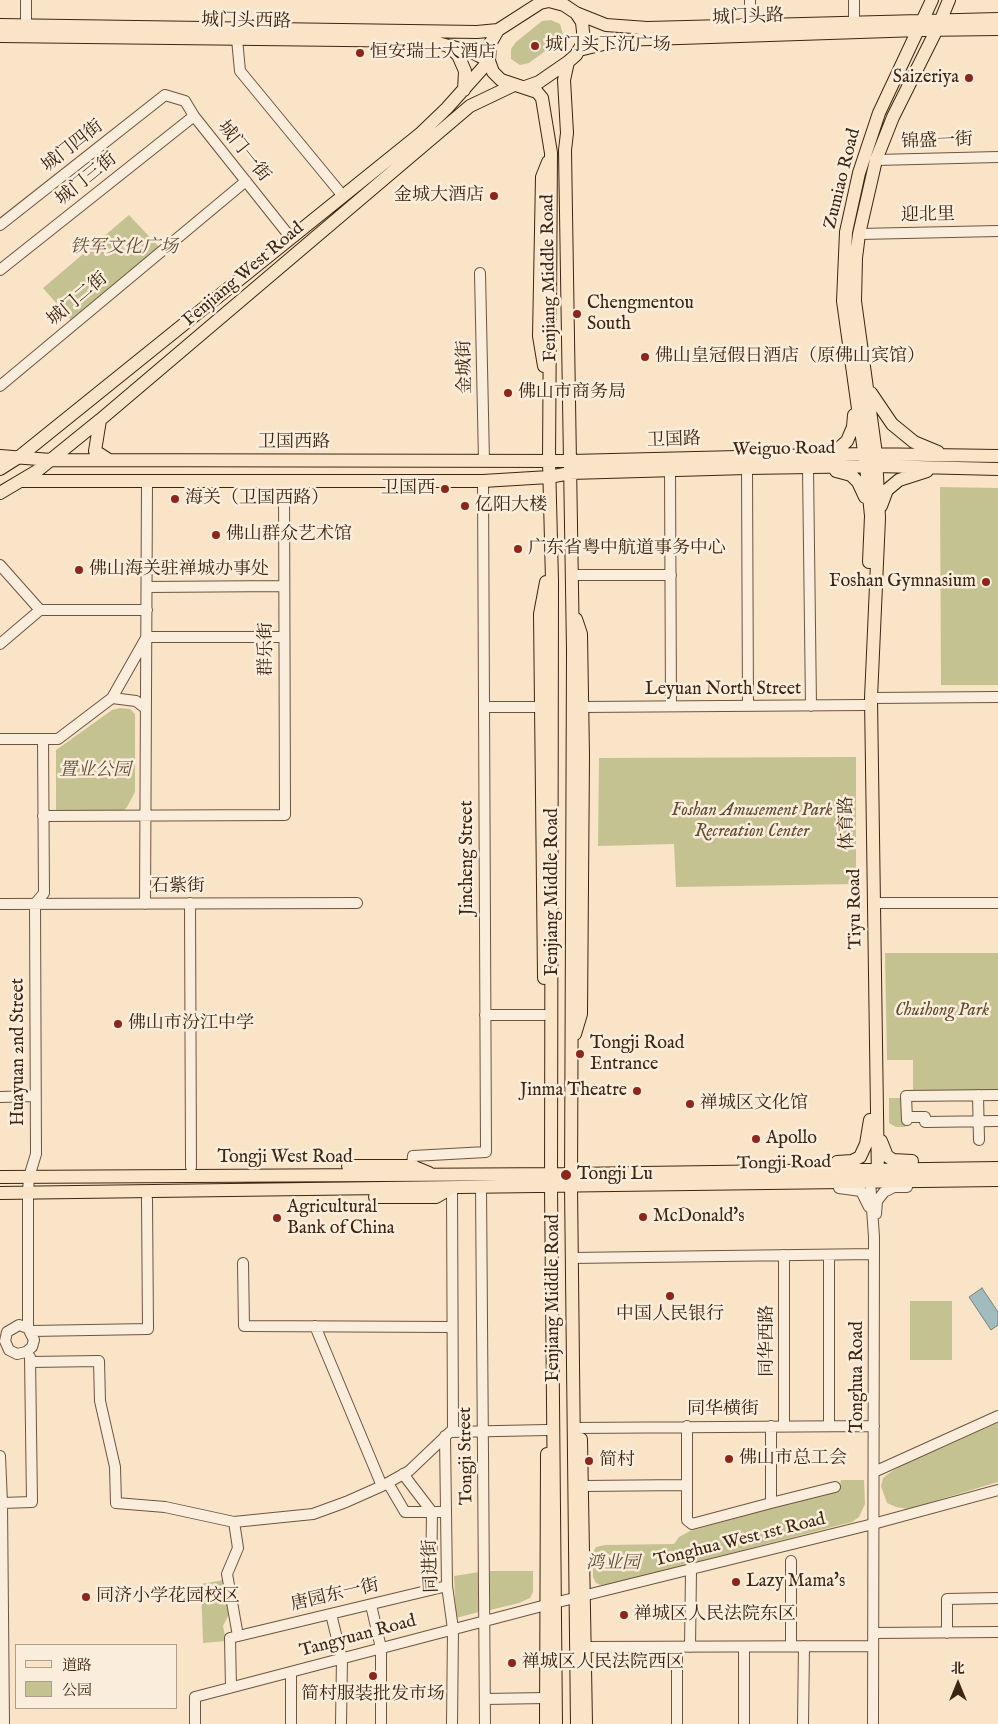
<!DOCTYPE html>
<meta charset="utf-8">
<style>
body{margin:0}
#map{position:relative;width:998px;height:1724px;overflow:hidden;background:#f9e4c8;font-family:"IM FELL English","Noto Serif SC",serif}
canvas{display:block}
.legend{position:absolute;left:15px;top:1644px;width:162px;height:65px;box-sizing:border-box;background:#fbeddb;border:1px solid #af9d8a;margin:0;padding:6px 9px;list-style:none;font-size:15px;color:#3d2511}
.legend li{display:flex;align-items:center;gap:10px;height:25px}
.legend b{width:25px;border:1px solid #af9d8a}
.north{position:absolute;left:933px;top:1659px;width:50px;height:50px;-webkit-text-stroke:4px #fbeddb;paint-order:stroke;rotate:0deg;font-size:14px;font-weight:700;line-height:20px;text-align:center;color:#3d2511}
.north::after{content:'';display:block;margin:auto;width:18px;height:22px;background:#3d2511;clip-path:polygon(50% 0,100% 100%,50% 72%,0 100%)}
</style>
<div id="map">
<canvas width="998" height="1724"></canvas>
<ul class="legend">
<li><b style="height:6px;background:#f9e4c8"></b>道路</li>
<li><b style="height:14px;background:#c5c291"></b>公园</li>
</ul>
<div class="north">北</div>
</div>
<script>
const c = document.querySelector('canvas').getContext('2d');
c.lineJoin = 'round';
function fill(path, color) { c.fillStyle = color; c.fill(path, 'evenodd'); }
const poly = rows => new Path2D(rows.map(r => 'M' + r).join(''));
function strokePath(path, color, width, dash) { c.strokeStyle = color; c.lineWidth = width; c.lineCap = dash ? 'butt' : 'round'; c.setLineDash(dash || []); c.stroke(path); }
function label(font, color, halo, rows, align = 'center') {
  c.font = font + ' "IM FELL English","Noto Serif SC",serif'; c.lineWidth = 5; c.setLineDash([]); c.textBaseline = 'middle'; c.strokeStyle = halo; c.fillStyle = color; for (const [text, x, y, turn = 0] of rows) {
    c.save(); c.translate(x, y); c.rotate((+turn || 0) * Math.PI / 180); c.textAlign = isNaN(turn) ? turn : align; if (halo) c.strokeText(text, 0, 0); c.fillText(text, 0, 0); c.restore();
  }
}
fill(poly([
 [551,20,560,24,563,34,559,41,529,63,520,65,511,59,511,49,516,42,542,21],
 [129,215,160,248,71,320,43,288],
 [940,487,998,488,998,685,941,685],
 [120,708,130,709,135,714,135,792,127,807,122,812,56,813,56,750,112,710],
 [856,757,856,884,676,887,674,844,598,846,599,758],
 [885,953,998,953,998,1091,913,1091,913,1060,887,1060],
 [889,1098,905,1098,905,1127,896,1127,889,1123],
 [910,1301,952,1301,952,1360,910,1360],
 [998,1419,998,1482,908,1509,896,1507,887,1503,881,1486,883,1478,888,1474,905,1463],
 [841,1480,864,1480,865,1504,859,1517,852,1522,603,1586,596,1583,593,1577,593,1552,596,1547,605,1545,674,1544,679,1537,690,1531,839,1489],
 [490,1571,533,1571,533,1592,530,1598,519,1603,490,1610],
 [479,1572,479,1612,456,1618,454,1576],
 [224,1580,229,1614,223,1626,226,1641,203,1643,201,1584]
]), '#c5c291');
const water = poly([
 [982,1288,998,1312,998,1325,991,1330,969,1297,982,1288]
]);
fill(water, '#a1bcbf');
strokePath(water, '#798079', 1);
const minor = poly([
 [26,0,26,26],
 [854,0,854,21],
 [750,25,750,0],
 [237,39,240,71,343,196],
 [876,160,998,157],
 [0,225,165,95,185,101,194,116,291,238],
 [859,234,998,231],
 [0,270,194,116],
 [480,273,484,461],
 [0,386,246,181],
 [808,467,811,706],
 [747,468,748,706],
 [670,470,671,706],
 [0,565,40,610],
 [571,575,671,575],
 [147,587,283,586],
 [146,637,283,637],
 [0,644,40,610,147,610],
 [112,698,136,701,145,708],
 [871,698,998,697],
 [484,707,541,707],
 [582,707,865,705],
 [0,739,58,739,112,698,146,638],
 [43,816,285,815,284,482],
 [190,903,191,1167],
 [874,903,998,903],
 [0,904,357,903],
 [35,904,44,893,43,739],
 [145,904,147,482],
 [485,1015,544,1015],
 [978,1095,979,1140],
 [0,1097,35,1096],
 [907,1117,925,1117,925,1122,998,1121],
 [907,1120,906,1096,998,1095],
 [412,1166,413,1156,486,1152,483,481],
 [870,1181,874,1237,873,1724],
 [481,1187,485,1724],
 [452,1188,453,1432],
 [839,1188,861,1191,869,1207],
 [876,1214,877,1201,884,1192,894,1187,907,1187],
 [784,1255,784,1426],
 [829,1255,829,1426],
 [571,1258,874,1254],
 [243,1263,244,1326,451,1327],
 [315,1326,382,1486],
 [28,1328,19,1325,7,1332,5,1341,9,1350,17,1354,26,1352,32,1347,34,1340,28,1328,28,1192,29,1177,36,1154,35,904],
 [31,1331,148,1329,147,1199],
 [30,1362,99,1361,100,1401,115,1467,116,1503,165,1507,234,1522,313,1514,346,1502,382,1486,409,1471,450,1432,547,1430],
 [687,1426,687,1520,692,1524,771,1503,771,1426],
 [573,1428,874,1426],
 [445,1436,447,1586,453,1629,452,1724],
 [0,1456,2,1503],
 [874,1472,998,1416],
 [403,1474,432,1512,446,1512],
 [388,1483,405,1512,432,1512,431,1590],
 [583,1486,686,1485],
 [771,1503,835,1487],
 [234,1522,238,1548,227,1574,238,1636],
 [371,1605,381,1648,381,1724],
 [331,1614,342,1659,341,1724],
 [873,1633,998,1632],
 [947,1633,947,1599,998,1598],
 [791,1646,791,1561],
 [586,1647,873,1646],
 [677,1647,677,1724],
 [690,1647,691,1571],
 [231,1687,230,1638,447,1586],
 [485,1699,546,1698],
 [4,1724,2,1503,32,1502,30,1357],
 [195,1724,195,1697,546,1605,873,1524,998,1490],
 [291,1724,291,1672],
 [744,1724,744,1647],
 [803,1724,804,1646]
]);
const major = poly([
 [576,13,606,25,647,28,998,19],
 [0,25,477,32,498,30],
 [0,36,430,41,472,52,489,61],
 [448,46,458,55,465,71,464,90],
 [579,50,620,40,919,30,998,29],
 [568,62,564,80,567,133,565,150,573,650,571,1185,577,1724],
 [525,87,539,82,568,62,576,55,584,41,582,22,576,13,564,5,549,1,540,3,498,30,490,44,489,61,493,72,501,80,537,92,542,98,551,153,549,461,552,581,551,1186,556,1724],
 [544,366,539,336,542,177,548,162],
 [871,393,892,424,914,442,938,452],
 [100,420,95,451,109,460],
 [827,451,838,449,847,441,853,427,854,415],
 [0,456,51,460,570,461,864,454,998,456],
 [0,469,19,457,420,134,447,108,489,61],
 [836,471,851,475,858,482,865,497],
 [21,481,483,481,549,477,570,473,747,468,877,466,998,469],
 [0,493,37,471,100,420,470,106,512,86],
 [881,506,887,490,899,480,927,471],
 [869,562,871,516,866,466,843,301,846,232,859,173,879,113,932,0],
 [544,978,540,614,546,582],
 [575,1034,581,1014,583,755,581,634,576,619],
 [881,1141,887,1156,893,1160,912,1161],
 [837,1162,852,1161,860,1157,866,1144,870,1120],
 [348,1166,412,1166,429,1173],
 [0,1177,571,1174,998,1168],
 [878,1181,871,698,879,518,876,454,855,301,856,258,859,234,876,160,893,117,937,29,949,0],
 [0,1193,998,1180],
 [375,1197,436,1197,450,1189],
 [581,1439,586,1724],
 [546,1724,547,1454]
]);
strokePath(minor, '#6c553f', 12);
strokePath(major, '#3d2511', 14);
strokePath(minor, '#fbeddb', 10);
strokePath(major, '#f9e4c8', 12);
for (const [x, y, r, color] of [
 [535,46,5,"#8f2418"],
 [360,53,5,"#8f2418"],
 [969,78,5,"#8f2418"],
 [494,196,5,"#8f2418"],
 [577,314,5,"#8f2418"],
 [645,357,5,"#8f2418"],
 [508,393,5,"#8f2418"],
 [445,489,5,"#8f2418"],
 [175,499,5,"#8f2418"],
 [465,506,5,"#8f2418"],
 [216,535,5,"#8f2418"],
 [518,549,5,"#8f2418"],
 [79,570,5,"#8f2418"],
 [986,582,5,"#8f2418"],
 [118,1024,5,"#8f2418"],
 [580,1054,5,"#8f2418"],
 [637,1091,5,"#8f2418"],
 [690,1104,5,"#8f2418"],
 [756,1139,5,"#8f2418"],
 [566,1175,6,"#8f2418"],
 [643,1217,5,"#8f2418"],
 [277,1218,5,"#8f2418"],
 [670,1296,5,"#8f2418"],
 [729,1459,5,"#8f2418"],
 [589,1461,5,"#8f2418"],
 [736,1582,5,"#8f2418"],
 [86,1597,5,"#8f2418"],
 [624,1615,5,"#8f2418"],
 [512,1663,5,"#8f2418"],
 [373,1676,5,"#8f2418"]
]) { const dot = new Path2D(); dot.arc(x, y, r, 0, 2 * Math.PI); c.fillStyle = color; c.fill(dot); strokePath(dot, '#fbeddb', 2); }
label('18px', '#3d2511', '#fbeddb', [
 ["城门头路",748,18,-2],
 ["城门头西路",246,22,1],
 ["锦盛一街",937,142,-2],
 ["城门四街",73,147,-38],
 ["城门一街",243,152,51],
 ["Zumiao Road",843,179,-76],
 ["城门三街",87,180,-39],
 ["迎北里",928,216,-1],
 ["Fenjiang West Road",244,275,-40],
 ["Fenjiang Middle Road",550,278,-91],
 ["城门二街",78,300,-40],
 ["金城街",466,367,-91],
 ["卫国路",674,441,-2],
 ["卫国西路",294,443],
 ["Weiguo Road",784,450,-1],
 ["群乐街",267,649,-90],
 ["Leyuan North Street",723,690],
 ["体育路",848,823,-91],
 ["Jincheng Street",468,858,-90],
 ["石紫街",178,887],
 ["Fenjiang Middle Road",553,892,-90],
 ["Tiyu Road",856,909,-91],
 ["Huayuan 2nd Street",19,1052,-90],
 ["Tongji West Road",285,1158],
 ["Tongji Road",784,1164,-1],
 ["Fenjiang Middle Road",554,1298,-90],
 ["同华西路",768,1341,-90],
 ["Tonghua Road",858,1377,-90],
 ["同华横街",723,1410],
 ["Tongji Street",467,1456,-91],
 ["Tonghua West 1st Road",740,1541,-14],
 ["同进街",432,1566,-92],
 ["唐园东一街",335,1596,-13],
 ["Tangyuan Road",358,1637,-15]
]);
label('18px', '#3d2511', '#fbeddb', [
 ["城门头下沉广场",545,46],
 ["恒安瑞士大酒店",370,53],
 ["Saizeriya",959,78,"right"],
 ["金城大酒店",484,196,"right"],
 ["Chengmentou",587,304],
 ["South",587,325],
 ["佛山皇冠假日酒店（原佛山宾馆）",655,357],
 ["佛山市商务局",518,393],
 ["卫国西",435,489,"right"],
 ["海关（卫国西路）",185,499],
 ["亿阳大楼",475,506],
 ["佛山群众艺术馆",226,535],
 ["广东省粤中航道事务中心",528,549],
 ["佛山海关驻禅城办事处",89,570],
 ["Foshan Gymnasium",976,582,"right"],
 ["佛山市汾江中学",128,1024],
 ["Tongji Road",590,1044],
 ["Entrance",590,1065],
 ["Jinma Theatre",627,1091,"right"],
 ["禅城区文化馆",700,1104],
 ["Apollo",766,1139],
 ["Tongji Lu",577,1175],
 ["Agricultural",287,1208],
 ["Bank of China",287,1229],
 ["McDonald's",653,1217],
 ["中国人民银行",670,1315,"center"],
 ["佛山市总工会",739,1459],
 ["简村",599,1461],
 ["Lazy Mama's",746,1582],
 ["同济小学花园校区",96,1597],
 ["禅城区人民法院东区",634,1615],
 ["禅城区人民法院西区",522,1663],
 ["简村服装批发市场",373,1695,"center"]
], 'left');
label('italic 18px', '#5f4c31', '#fbeddb', [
 ["铁军文化广场",124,248],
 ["置业公园",95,771],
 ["Foshan Amusement Park",752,811],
 ["Recreation Center",752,832],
 ["Chuihong Park",942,1011],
 ["鸿业园",613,1564]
]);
</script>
